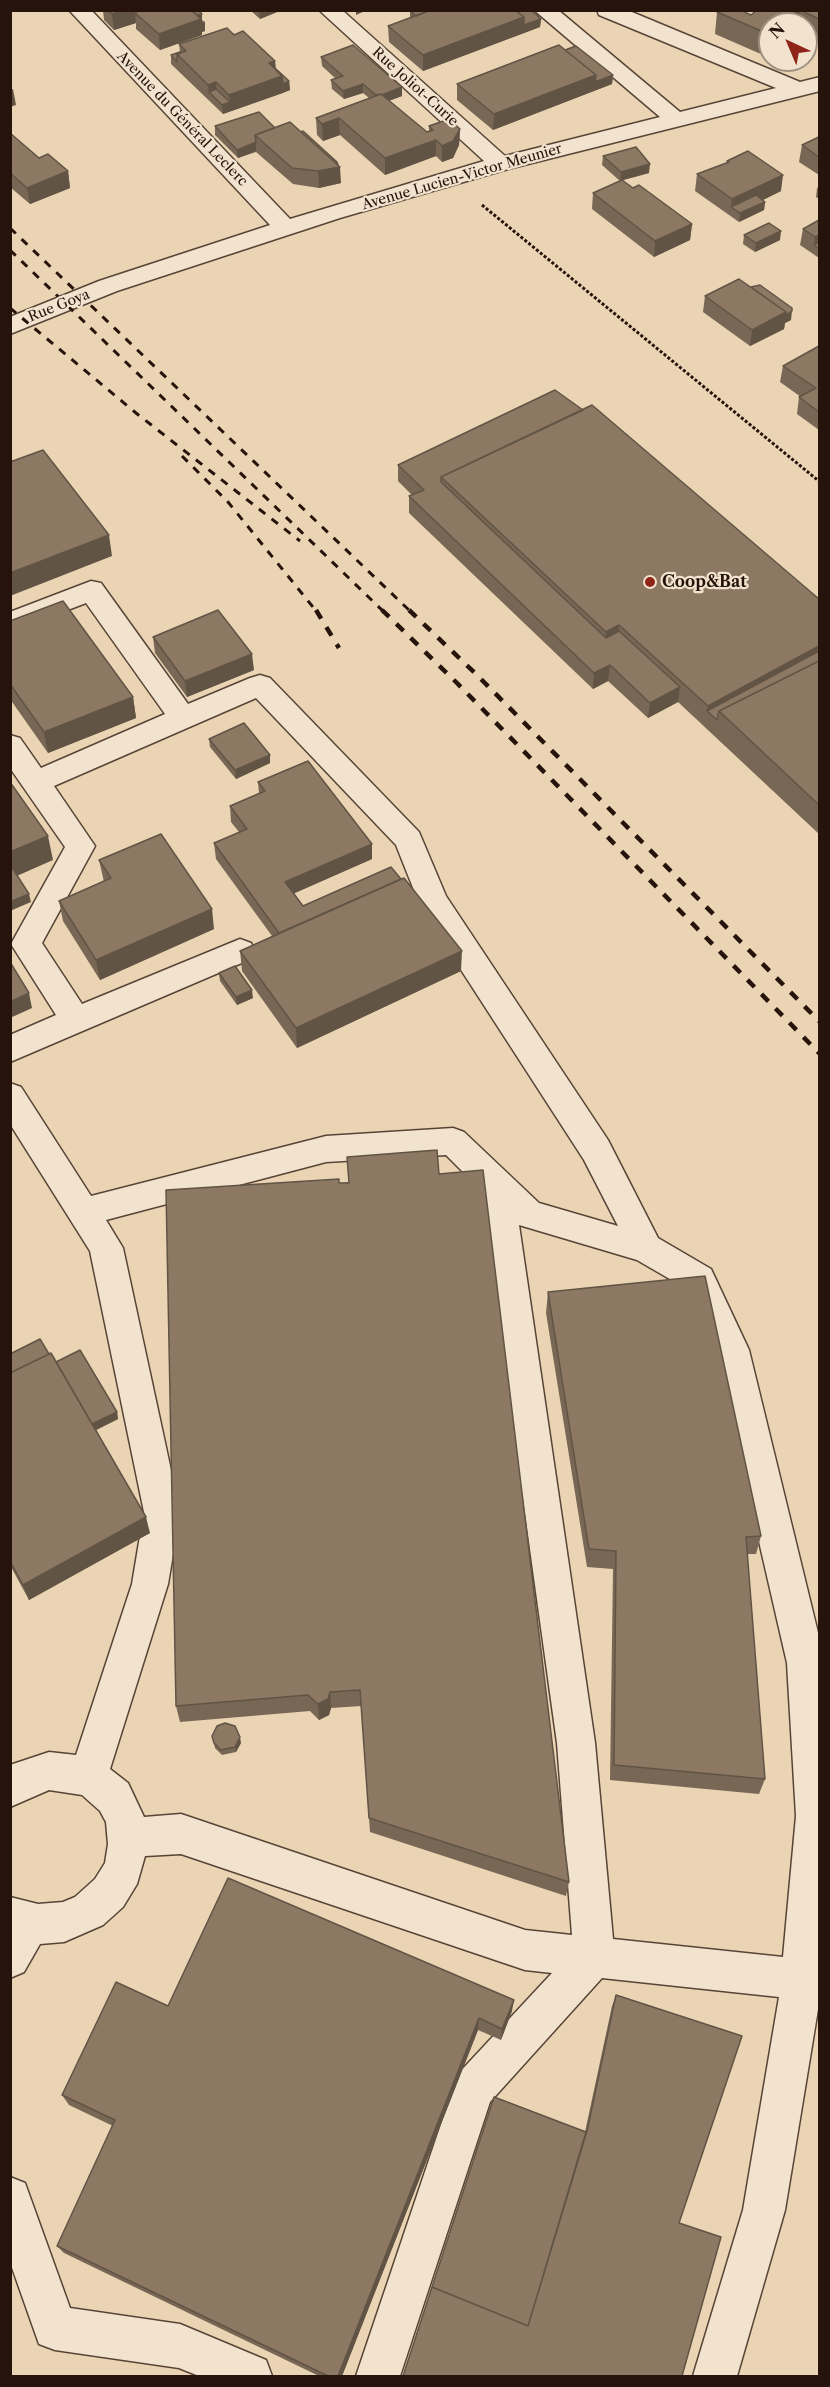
<!DOCTYPE html>
<meta charset="utf-8">
<style>
body{margin:0}
#map{position:relative;width:830px;height:2387px;overflow:hidden;background:#ead4b4;font-family:"Libre Caslon Text",serif}
canvas{display:block}
.frame{position:absolute;inset:0;border:12px solid #26140c;pointer-events:none}
.north{position:absolute;left:758px;top:12px;width:60px;height:60px;box-sizing:border-box;background:#f1e3ce;border:2px solid #a09080;border-radius:50%;rotate:316deg;font-size:16px;font-weight:700;line-height:24px;text-align:center;color:#26140c}
.north::after{content:'';display:block;margin:auto;width:21px;height:27px;background:#8f2418;clip-path:polygon(50% 0,100% 100%,50% 72%,0 100%)}
</style>
<div id="map">
<canvas width="830" height="2387"></canvas>
<div class="frame"></div>
<div class="north">N</div>
</div>
<script>
const c = document.querySelector('canvas').getContext('2d');
c.lineJoin = 'round';
const poly = rows => new Path2D(rows.map(r => 'M' + r).join(''));
function strokePath(path, color, width, dash) { c.strokeStyle = color; c.lineWidth = width; c.lineCap = dash ? 'butt' : 'round'; c.setLineDash(dash || []); c.stroke(path); }
function fill(path, color) { c.fillStyle = color; c.fill(path, 'evenodd'); }
function label(font, color, halo, rows, align = 'center') {
  c.font = font + ' "Libre Caslon Text",serif'; c.lineWidth = 4.5; c.setLineDash([]); c.textBaseline = 'middle'; c.strokeStyle = halo; c.fillStyle = color; for (const [text, x, y, turn = 0] of rows) {
    c.save(); c.translate(x, y); c.rotate((+turn || 0) * Math.PI / 180); c.textAlign = isNaN(turn) ? turn : align; if (halo) c.strokeText(text, 0, 0); c.fillText(text, 0, 0); c.restore();
  }
}
const minor = poly([
 [69,10,91,10,290,219,484,161,319,10,342,10,505,156,660,117,534,10,558,10,680,112,776,88,599,15,597,10,627,10,800,82,820,77,820,91,508,169,340,218,117,291,10,334,10,317,99,281,270,225,69,10],
 [91,581,101,583,188,704,250,678,260,675,270,678,419,832,446,896,608,1140,658,1238,711,1269,749,1350,820,1641,820,1997,785,2210,737,2376,693,2376,743,2210,779,1997,602,1978,490,2102,400,2376,356,2376,458,2074,552,1973,525,1970,181,1854,145,1856,137,1884,123,1907,103,1925,64,1942,40,1944,24,1972,10,1978,10,1897,38,1904,63,1902,75,1897,95,1879,105,1863,108,1844,106,1822,100,1811,82,1795,49,1790,10,1807,10,1765,49,1752,76,1755,132,1584,144,1512,90,1251,10,1124,10,1083,21,1087,91,1196,326,1136,453,1128,464,1132,539,1203,618,1226,584,1160,421,908,396,845,256,698,54,786,95,846,42,943,82,1004,240,939,251,943,255,951,251,959,10,1062,10,1035,56,1015,11,944,65,847,10,768,10,735,20,738,41,768,165,714,86,603,10,632,10,612,91,581],
 [446,1155,480,1189,557,1743,572,1935,525,1930,181,1814,144,1817,128,1783,110,1769,168,1584,180,1512,123,1248,106,1220,326,1162,446,1155],
 [519,1225,637,1260,687,1289,715,1350,787,1663,796,1816,783,1957,613,1939,595,1743,519,1225],
 [10,2177,25,2183,70,2308,180,2324,266,2360,272,2376,199,2376,179,2368,55,2350,39,2344,10,2262,10,2177]
]);
strokePath(minor, '#574436', 3);
strokePath(poly([
 [482,205,820,482]
]), '#26140c', 3, [3, 2]);
fill(minor, '#f1e3ce');
strokePath(poly([
 [10,228,411,612],
 [10,250,384,612],
 [10,308,136,413,300,541],
 [182,456,228,502,317,612]
]), '#26140c', 3, [8, 8]);
strokePath(poly([
 [316,610,339,648],
 [382,610,457,683,820,1054],
 [409,610,477,675,820,1022]
]), '#26140c', 4.5, [10, 10]);
fill(poly([
 [103,10,200,10,199,11,202,20,205,22,205,31,202,32,202,35,160,50,136,29,136,23,114,30,104,20],
 [250,10,282,10,260,19],
 [757,10,819,10,819,42,806,36,806,24,770,24,770,58,715,34,717,12,751,15],
 [410,11,541,19,540,27,423,71,389,42,388,26,410,18],
 [233,33,275,61,276,69,289,81,290,90,223,114,171,64,171,55,180,52,179,44],
 [565,50,613,75,612,84,493,130,457,100,457,84],
 [321,57,402,96,389,101,427,132,429,131,429,126,460,129,459,145,453,158,442,162,436,156,385,175,340,135,323,141,317,135,316,118,369,98,363,93,344,99,332,89,331,80,336,79,322,66],
 [215,126,275,128,341,183,319,188,293,184,256,152,238,158,215,135],
 [10,133,39,158,68,171,70,188,30,204,10,187],
 [819,136,819,175,799,162,802,145],
 [603,156,649,173,622,180,633,188,692,224,690,240,654,257,592,209,593,193,620,181,602,165],
 [727,161,781,191,763,200,765,202,764,210,739,222,695,191,697,174,727,163],
 [819,187,819,199,816,197,817,188],
 [819,220,819,258,800,245,803,229],
 [744,235,780,240,755,252,743,244],
 [705,296,791,320,785,323,784,329,750,346,703,312],
 [819,346,819,430,797,414,799,397,801,397,780,382,783,366],
 [555,390,819,599,819,834,678,702,648,718,608,681,593,689,409,513,409,496,412,495,398,481,398,465],
 [10,621,133,697,136,718,48,753,10,699],
 [153,637,254,670,187,697,155,653],
 [209,739,270,755,270,763,236,779,210,747],
 [258,782,372,844,372,859,294,893,303,906,461,971,297,1048,242,971,240,951,272,936,216,859,214,843,239,832,231,822,230,806,259,794],
 [99,860,214,929,100,980,63,921,59,901,104,882],
 [219,973,253,998,237,1005,220,981],
 [439,1174,569,1882,566,1896,370,1832,361,1706,331,1708,329,1715,319,1720,310,1711,180,1722,176,1706,339,1183],
 [548,1292,761,1536,756,1554,747,1554,765,1779,759,1794,610,1780,613,1569,587,1567,546,1313],
 [10,1354,49,1354,56,1362,117,1412,118,1419,96,1430,150,1533,29,1600,10,1565],
 [212,1736,241,1743,236,1752,222,1755,215,1748],
 [616,1995,679,2223,585,2132,612,2006],
 [168,2006,512,2011,501,2040,478,2030,342,2376,319,2376,64,2253,57,2246,113,2126,69,2105,62,2095]
]), '#786755');
fill(poly([
 [122,10,139,10,139,17,135,13,136,23,114,30,112,14],
 [259,10,282,10,260,19],
 [356,10,367,10,356,15],
 [800,10,798,24,787,24,788,18],
 [202,14,202,23,205,22,205,31,202,32,202,35,160,50,159,34],
 [524,17,541,19,540,27,423,71,423,55],
 [770,30,770,49,764,46,766,33],
 [275,61,276,77,269,63],
 [596,75,613,75,612,84,493,130,494,114],
 [282,76,283,93,223,114,222,105,230,102,229,95],
 [289,81,290,90,283,93,283,84],
 [216,82,217,98,209,92,208,85],
 [363,84,363,93,344,99,343,91],
 [402,87,402,96,377,105,377,96],
 [13,89,16,105,10,107,10,90],
 [339,118,340,135,323,141,322,124],
 [460,129,459,145,453,158,442,162,442,146],
 [436,140,436,156,385,175,385,158],
 [256,142,256,151,238,158,237,150],
 [650,164,649,173,620,181,621,172],
 [340,167,341,183,319,188,318,171],
 [68,171,70,188,30,204,27,188],
 [783,175,781,191,738,212,731,207,730,216,732,199],
 [765,202,764,210,739,222,740,213],
 [692,224,690,240,654,257,655,241],
 [781,231,780,240,755,252,756,243],
 [819,235,819,245,814,245,815,237],
 [792,311,791,320,785,323,784,329,750,346,752,330,786,312],
 [109,535,112,556,10,596,10,573],
 [619,625,617,646,604,654,606,632],
 [819,646,819,665,719,711,707,711,708,706],
 [252,654,254,670,187,697,185,681],
 [610,665,608,681,593,689,594,673],
 [680,687,678,702,648,718,650,703],
 [133,697,136,718,48,753,44,732],
 [270,755,270,763,236,779,235,770],
 [48,836,53,860,10,879,10,852],
 [372,844,372,859,286,897,285,882],
 [29,894,31,902,10,911,10,902],
 [212,909,214,929,100,980,96,960],
 [462,951,461,971,297,1048,296,1028],
 [252,990,253,998,237,1005,236,997],
 [29,993,32,1008,10,1018,10,1002],
 [117,1412,118,1419,92,1432,90,1425],
 [146,1517,150,1533,29,1600,23,1585],
 [330,1692,331,1708,329,1715,319,1720,318,1704],
 [240,1737,241,1743,236,1752,235,1747],
 [514,2000,512,2011,501,2040,502,2029],
 [479,2018,478,2030,342,2376,338,2376]
]), '#625445');
const building = poly([
 [109,10,122,10,112,14,109,10],
 [141,10,191,10,201,19,159,34,135,13,141,10],
 [191,10,198,10,202,14,197,15,191,10],
 [412,10,431,10,416,16,410,11,412,10],
 [431,10,515,10,524,17,423,55,388,26,431,10],
 [515,10,531,10,541,19,524,25,524,17,515,10],
 [720,10,740,10,751,15,757,10,799,10,788,18,798,23,796,24,770,24,770,30,766,33,717,12,720,10],
 [800,10,819,10,819,19,800,10],
 [227,28,234,35,243,31,275,61,269,63,282,76,229,95,216,82,208,85,177,54,186,51,179,44,227,28],
 [770,42,770,49,764,46,770,42],
 [353,45,402,87,382,95,381,94,376,95,363,84,343,91,331,80,343,76,321,57,353,45],
 [559,45,596,75,494,114,457,84,559,45],
 [576,46,613,75,595,82,596,75,565,50,576,46],
 [180,52,181,53,177,54,177,62,171,55,180,52],
 [275,69,276,69,289,81,283,84,282,76,275,69],
 [216,89,230,102,222,105,209,92,216,89],
 [381,94,427,132,433,130,429,126,449,119,460,129,453,141,442,146,436,140,385,158,339,118,322,124,316,118,381,94],
 [259,112,275,128,255,135,256,142,237,150,215,126,259,112],
 [290,122,340,167,318,171,292,168,255,135,290,122],
 [303,131,337,162,338,165,301,132,303,131],
 [10,133,39,158,48,154,68,171,27,188,10,173,10,133],
 [819,137,819,157,802,145,819,137],
 [636,147,650,164,621,172,603,156,636,147],
 [748,151,783,175,732,199,697,174,729,162,727,161,748,151],
 [622,180,633,188,639,185,692,224,655,241,593,193,622,180],
 [756,195,765,202,740,213,731,207,756,195],
 [819,220,819,235,815,237,803,229,819,220],
 [769,223,781,231,756,243,744,235,769,223],
 [819,242,819,249,814,245,819,242],
 [739,279,786,312,752,330,705,296,739,279],
 [760,285,792,308,792,311,786,315,786,312,751,287,760,285],
 [819,346,819,412,799,397,816,388,783,366,819,346],
 [555,390,583,410,441,477,441,482,606,638,619,631,680,687,650,703,610,665,594,673,409,496,424,490,398,465,555,390],
 [592,405,819,599,819,646,708,706,619,625,606,632,441,477,592,405],
 [43,450,109,535,10,573,10,462,43,450],
 [63,601,133,697,44,732,10,684,10,621,63,601],
 [218,610,252,654,185,681,153,637,218,610],
 [819,651,819,661,719,711,717,720,707,711,819,651],
 [819,661,819,805,719,711,819,661],
 [244,723,270,755,235,770,209,739,244,723],
 [308,761,372,844,285,882,303,906,391,867,401,879,279,933,214,843,247,829,230,806,265,791,258,782,308,761],
 [10,782,48,836,10,852,10,782],
 [161,834,212,909,96,960,59,901,111,878,99,860,161,834],
 [13,869,29,894,10,902,10,870,13,869],
 [404,878,462,951,296,1028,240,951,404,878],
 [10,962,29,993,10,1002,10,962],
 [235,966,252,990,236,997,219,973,235,966],
 [437,1150,439,1174,483,1170,569,1882,369,1818,360,1690,330,1692,328,1699,318,1704,308,1695,176,1706,166,1190,339,1179,339,1183,349,1183,347,1157,437,1150],
 [705,1276,761,1536,746,1537,765,1779,614,1765,616,1551,589,1549,548,1292,705,1276],
 [40,1339,49,1354,10,1373,10,1354,40,1339],
 [80,1350,117,1412,92,1424,56,1362,80,1350],
 [51,1353,146,1517,23,1585,10,1561,10,1373,51,1353],
 [225,1723,235,1726,240,1737,235,1747,221,1750,214,1743,212,1736,217,1726,225,1723],
 [228,1878,514,2000,502,2029,479,2018,338,2376,328,2376,57,2246,115,2120,62,2095,116,1982,168,2006,228,1878],
 [616,1995,742,2036,679,2223,721,2237,682,2376,403,2376,432,2287,528,2326,587,2131,616,1995],
 [494,2097,586,2132,528,2326,432,2287,494,2097]
]);
fill(building, '#8c7863');
strokePath(building, '#625445', 1.5);
for (const [x, y, r, color] of [
 [650,582,6,"#8f2418"]
]) { const dot = new Path2D(); dot.arc(x, y, r, 0, 2 * Math.PI); c.fillStyle = color; c.fill(dot); strokePath(dot, '#f1e3ce', 2); }
label('14px', '#26140c', '#f1e3ce', [
 ["Rue Joliot-Curie",415,87,42],
 ["Avenue du Général Leclerc",182,119,46],
 ["Avenue Lucien-Victor Meunier",462,177,-16],
 ["Rue Goya",59,306,-22]
]);
label('bold 16px', '#26140c', '#f1e3ce', [
 ["Coop&Bat",662,582]
], 'left');
</script>
